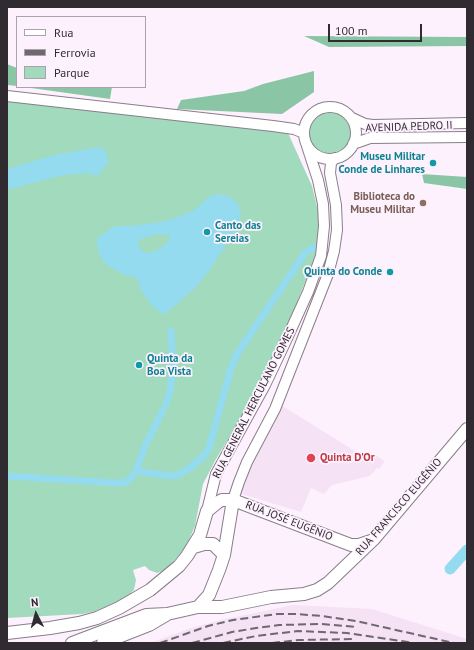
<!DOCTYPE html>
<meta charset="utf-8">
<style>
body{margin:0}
#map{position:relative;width:474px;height:650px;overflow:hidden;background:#fef1fe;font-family:"PT Sans",sans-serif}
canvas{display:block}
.frame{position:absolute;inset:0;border:8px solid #302b30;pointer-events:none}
.legend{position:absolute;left:16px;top:16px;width:130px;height:72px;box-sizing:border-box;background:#fef1fe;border:1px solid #aca2ac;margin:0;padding:5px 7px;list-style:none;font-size:12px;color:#302b30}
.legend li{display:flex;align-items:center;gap:8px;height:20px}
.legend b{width:20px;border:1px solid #aca2ac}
.north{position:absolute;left:16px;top:594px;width:40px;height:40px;-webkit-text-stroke:3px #fef1fe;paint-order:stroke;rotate:354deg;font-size:11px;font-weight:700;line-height:16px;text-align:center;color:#302b30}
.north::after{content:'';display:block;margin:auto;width:14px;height:18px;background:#302b30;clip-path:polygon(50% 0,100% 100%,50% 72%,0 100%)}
.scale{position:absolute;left:328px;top:24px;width:94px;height:18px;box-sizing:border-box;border:2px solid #302b30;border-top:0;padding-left:5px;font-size:12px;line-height:14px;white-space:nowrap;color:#302b30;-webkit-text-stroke:3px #fef1fe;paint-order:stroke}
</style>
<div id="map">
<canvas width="474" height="650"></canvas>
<div class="frame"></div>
<ul class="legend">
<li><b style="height:5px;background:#fff"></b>Rua</li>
<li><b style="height:5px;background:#6f686f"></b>Ferrovia</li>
<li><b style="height:11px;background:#a1dabc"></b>Parque</li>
</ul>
<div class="north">N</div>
<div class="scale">100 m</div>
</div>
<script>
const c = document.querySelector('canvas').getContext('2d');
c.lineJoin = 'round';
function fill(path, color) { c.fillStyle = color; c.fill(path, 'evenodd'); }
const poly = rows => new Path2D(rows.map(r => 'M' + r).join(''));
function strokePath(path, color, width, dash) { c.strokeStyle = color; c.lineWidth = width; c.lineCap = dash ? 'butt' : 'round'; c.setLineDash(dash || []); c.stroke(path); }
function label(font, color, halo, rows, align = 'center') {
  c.font = font + ' "PT Sans",sans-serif'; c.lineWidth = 3.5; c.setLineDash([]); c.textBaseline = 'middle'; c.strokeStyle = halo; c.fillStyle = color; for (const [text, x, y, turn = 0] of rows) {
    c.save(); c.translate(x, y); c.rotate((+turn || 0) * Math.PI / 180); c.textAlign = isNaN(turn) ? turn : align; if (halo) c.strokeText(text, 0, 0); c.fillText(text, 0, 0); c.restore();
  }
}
fill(poly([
 [281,405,371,461,375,455,385,461,379,469,377,468,370,476,332,485,324,494,311,488,301,512,238,493],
 [293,605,372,609,467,639,467,643,150,643,191,628,221,620]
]), '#f5e2f5');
fill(poly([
 [7,99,288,133,312,186,319,215,318,246,313,262,278,350,246,410,216,459,203,484,195,526,188,542,181,553,165,570,157,573,149,570,145,566,133,570,136,580,134,590,125,599,102,610,82,614,7,618],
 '309 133a21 21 0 1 1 42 0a21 21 0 1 1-42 0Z'
]), '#a1dabc');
fill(poly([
 [304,36,467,37,467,46,329,47],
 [7,64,17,68,17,86,7,85],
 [314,71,314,92,282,114,177,109,181,100,244,91,263,84],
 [24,87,112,87,110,99],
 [422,174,467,177,467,189,424,183]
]), '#8ac5a6');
fill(poly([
 [98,147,103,149,106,152,108,163,97,176,88,173,63,175,7,190,7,169,51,156],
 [216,194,225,195,232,198,238,204,241,218,238,227,209,271,194,289,164,315,153,307,139,287,140,284,136,278,130,275,127,276,105,264,98,251,97,239,111,228,117,226,129,226,156,223,172,219,193,211,210,196],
 [157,234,170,235,169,241,160,249,149,253,144,252,139,247,138,243,140,240,144,238]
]), '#95dbef');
strokePath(poly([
 [166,404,170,391,173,366,171,331],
 [136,471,171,476,178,475,187,470,204,456,209,448,231,368,237,354,305,253,315,247],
 [7,476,116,483,125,482,130,479,136,471,145,446,163,410]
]), '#95dbef', 7);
strokePath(poly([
 [450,569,467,550]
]), '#95dbef', 11);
const secondary = poly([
 [7,96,273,126,294,129,304,133],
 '304 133a26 26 0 1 1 52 0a26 26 0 1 1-52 0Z',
 [352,118,365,124,373,125,467,123],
 [353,144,370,138,467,137],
 [233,500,239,482,247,462,275,409,328,274,334,251,337,230,336,205,330,173,331,163,335,158],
 [207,511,216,474,265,385,284,345,308,292,321,256,324,226,323,204,318,180,307,146]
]);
const primary = poly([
 [194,547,204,544,213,544,224,555],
 [198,607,209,595,219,570,224,555,233,500],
 [7,633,50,628,79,623,97,618,119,608,150,590,179,566,187,556,200,535,207,511,218,502,222,500,233,500,351,545,359,545,371,541],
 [72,643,146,615,167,614,198,607,222,607,271,597,304,594,317,590,328,583,374,539,467,429],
 [103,643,149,625,166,615]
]);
strokePath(secondary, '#897e89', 12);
strokePath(primary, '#897e89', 14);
strokePath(secondary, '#fff', 10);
strokePath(primary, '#fff', 12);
strokePath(poly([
 [160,643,208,626,233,620,277,614,296,614,322,616,356,621,454,643],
 [192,643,232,632,256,628,279,625,322,624,356,627],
 [223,643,256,636,298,631,347,633,414,643],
 [272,643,299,640,352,639]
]), '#6f686f', 2, [8, 4]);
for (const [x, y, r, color] of [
 [433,163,4,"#0f9aa8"],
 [423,203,4,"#8d6e63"],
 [207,232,4,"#0f9aa8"],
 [390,272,4,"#0f9aa8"],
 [139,365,4,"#0f9aa8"],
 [311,458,5,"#e0444e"]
]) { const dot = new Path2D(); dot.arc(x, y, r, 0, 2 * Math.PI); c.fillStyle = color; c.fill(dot); strokePath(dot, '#fef1fe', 1.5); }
label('11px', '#302b30', '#fef1fe', [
 ["AVENIDA PEDRO II",409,127,-2],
 ["RUA GENERAL HERCULANO GOMES",254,403,-63],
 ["RUA FRANCISCO EUGÊNIO",399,507,-49],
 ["RUA JOSÉ EUGÊNIO",289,521,21]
]);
label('bold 11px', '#0d838f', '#fef1fe', [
 ["Museu Militar",425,157],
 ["Conde de Linhares",425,170],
 ["Canto das",215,226,"left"],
 ["Sereias",215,239,"left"],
 ["Quinta do Conde",382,272],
 ["Quinta da",147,359,"left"],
 ["Boa Vista",147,372,"left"]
], 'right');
label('bold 11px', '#785e54', '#fef1fe', [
 ["Biblioteca do",415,197],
 ["Museu Militar",415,210]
], 'right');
label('bold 11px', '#be3a42', '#fef1fe', [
 ["Quinta D'Or",320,458]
], 'left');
</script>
